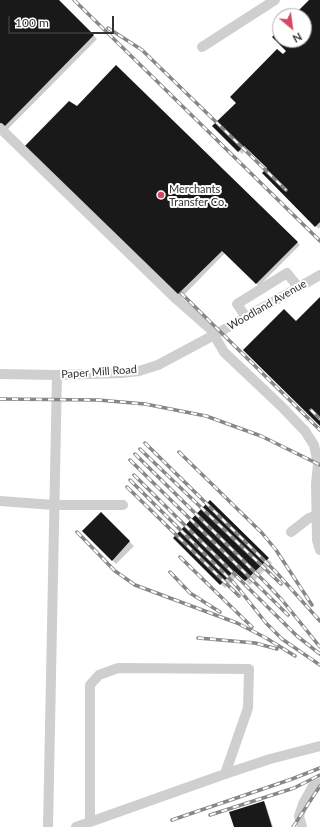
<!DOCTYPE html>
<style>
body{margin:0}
#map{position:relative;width:320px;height:827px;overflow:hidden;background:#fff;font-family:Lato,sans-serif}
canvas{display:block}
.north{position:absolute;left:272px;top:8px;width:40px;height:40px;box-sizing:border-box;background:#fff;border:1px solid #adadad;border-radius:50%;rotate:151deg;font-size:11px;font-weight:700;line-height:16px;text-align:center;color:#323232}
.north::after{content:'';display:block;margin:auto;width:14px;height:18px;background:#d54762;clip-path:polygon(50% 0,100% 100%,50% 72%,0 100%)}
.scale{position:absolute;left:8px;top:16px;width:106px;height:18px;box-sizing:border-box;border:2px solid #323232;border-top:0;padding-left:5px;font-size:12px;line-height:14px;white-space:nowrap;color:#323232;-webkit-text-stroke:3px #fff;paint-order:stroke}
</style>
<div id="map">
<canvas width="320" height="827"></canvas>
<div class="north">N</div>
<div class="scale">100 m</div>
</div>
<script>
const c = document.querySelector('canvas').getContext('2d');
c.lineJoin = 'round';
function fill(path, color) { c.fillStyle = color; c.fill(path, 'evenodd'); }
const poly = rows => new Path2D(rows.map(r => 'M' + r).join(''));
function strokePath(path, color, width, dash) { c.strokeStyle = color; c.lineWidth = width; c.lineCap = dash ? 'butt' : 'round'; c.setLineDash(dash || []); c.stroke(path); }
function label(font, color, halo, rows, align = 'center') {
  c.font = font + ' Lato,sans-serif'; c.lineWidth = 4; c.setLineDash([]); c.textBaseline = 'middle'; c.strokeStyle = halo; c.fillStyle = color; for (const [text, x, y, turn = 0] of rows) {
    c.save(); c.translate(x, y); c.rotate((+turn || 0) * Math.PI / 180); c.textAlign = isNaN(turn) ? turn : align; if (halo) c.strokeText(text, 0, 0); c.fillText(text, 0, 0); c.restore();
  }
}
fill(poly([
 [0,0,57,0,97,39,7,130,0,123],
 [311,0,319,0,320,1,320,227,319,229,263,173,268,168,248,148,242,154,214,126,287,51,273,37,280,31,280,40,304,40,304,16,295,16],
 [116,66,300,245,259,286,225,253,180,299,77,108],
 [210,502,272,563,250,585,239,574,225,588,174,538],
 [101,514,134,546,116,564,83,531],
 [264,802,266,805,273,827,235,827]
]), '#0003');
fill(poly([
 [0,0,59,0,94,35,3,128,0,125],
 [309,0,320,0,320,222,315,227,262,173,267,168,244,146,238,152,212,126,236,103,230,97,277,49,283,54,286,51,272,37,280,29,280,40,304,40,304,16,293,16],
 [116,65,298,242,256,284,222,251,176,296,23,148,69,101,77,106],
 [320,297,320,426,243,350,284,309,296,321],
 [210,500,269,558,245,581,234,571,220,585,173,538],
 [101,512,130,541,112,561,82,531],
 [264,801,272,827,234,827,229,812]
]), '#191919');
strokePath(poly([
 [202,47,275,0],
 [0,128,174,297,216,334],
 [246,317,237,304,287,273,298,287],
 [214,335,224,352,281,406,305,431,314,445,318,464,316,484,317,540,320,550],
 [0,374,57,375,122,373,139,371,158,365,216,334,320,275],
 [0,501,54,505,123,505],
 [291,532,309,518,318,515],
 [225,774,270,759,320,746],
 [48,827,57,375],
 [76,827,90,822,225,774,248,708,249,669,118,668,99,675,90,685,90,822],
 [302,827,299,816,303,804,313,786,320,783]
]), '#cfcfcf', 10);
const rail = poly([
 [74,0,320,241],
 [108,28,142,50,286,190],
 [181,293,320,430],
 [0,399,98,400,145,404,206,416,261,436,320,465],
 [311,410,320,419],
 [145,443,276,572,320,621],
 [140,449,281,584],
 [179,452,262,533,276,550,312,605],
 [135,454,266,583,282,600,320,647],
 [130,460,288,615],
 [134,475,297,636,320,654],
 [130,480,235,584,266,623,282,639,320,665],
 [127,487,239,596],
 [77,532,115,571,135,585,237,623,266,638,295,656],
 [180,557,252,627],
 [170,572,190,593,220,612],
 [198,638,255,643,277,649],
 [210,815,294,788,320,775],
 [172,820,292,779,320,768],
 [293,827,320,786]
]);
strokePath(rail, '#878787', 3.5);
strokePath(rail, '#fff', 2, [6]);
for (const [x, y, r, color] of [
 [161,195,4,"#d54762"]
]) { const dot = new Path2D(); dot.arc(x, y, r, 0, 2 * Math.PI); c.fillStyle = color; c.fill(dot); strokePath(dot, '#fff', 1.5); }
label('11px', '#323232', '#fff', [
 ["Merchants",169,189],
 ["Transfer Co.",169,202]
], 'left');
label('11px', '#323232', '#fff', [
 ["Woodland Avenue",267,305,-30],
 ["Paper Mill Road",99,372,-4]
]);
</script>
